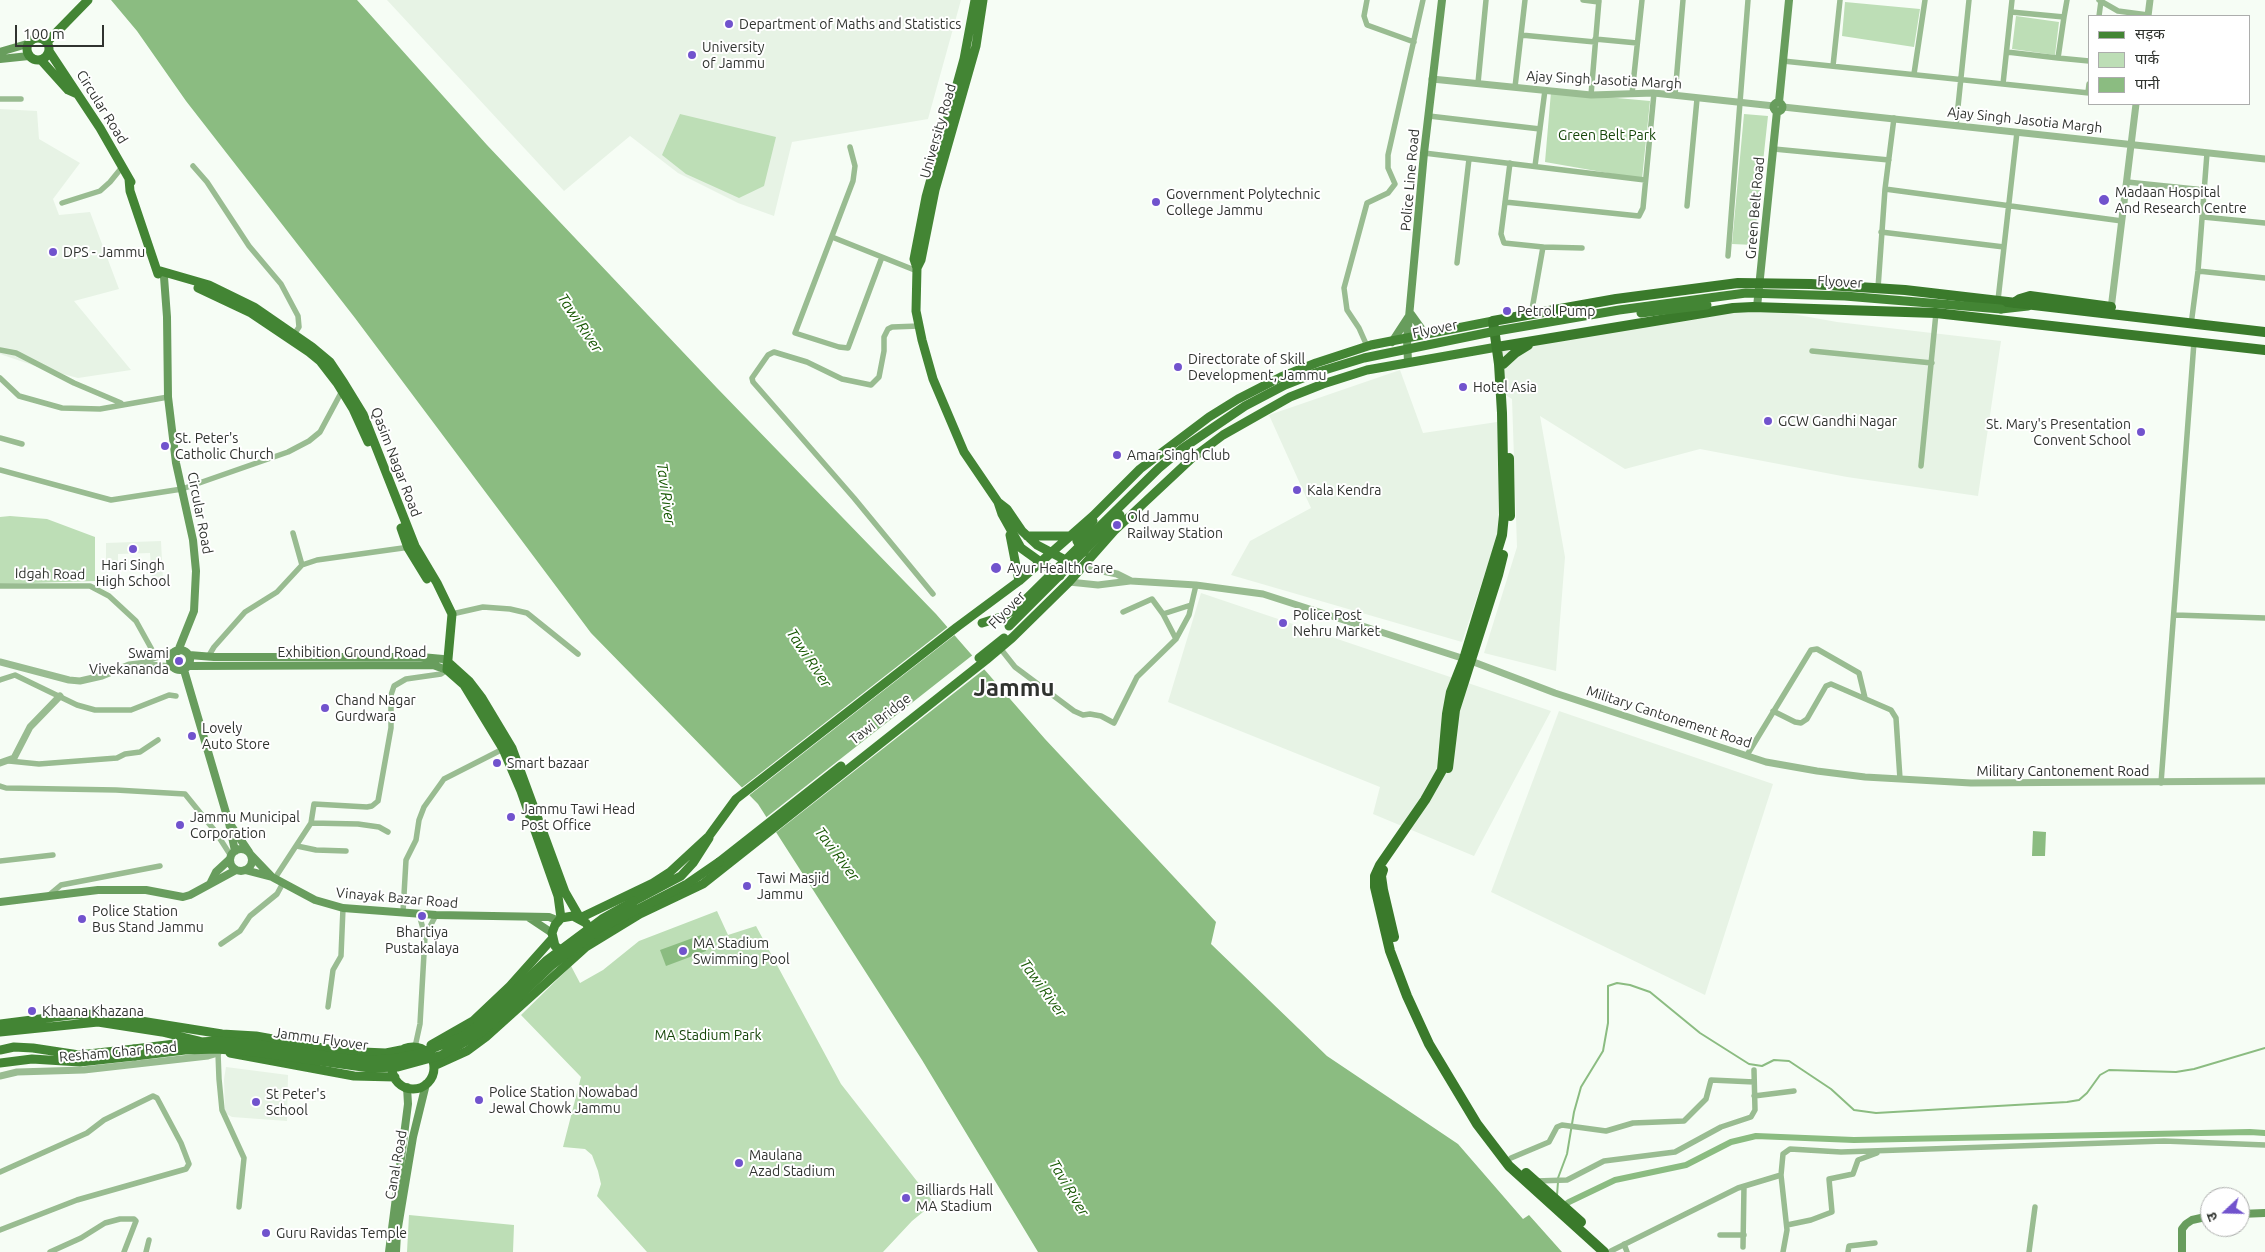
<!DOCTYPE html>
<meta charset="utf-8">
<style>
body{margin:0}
#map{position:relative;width:2265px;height:1252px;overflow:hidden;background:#f6fdf5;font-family:Ubuntu,"Noto Sans Devanagari",sans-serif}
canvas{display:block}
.legend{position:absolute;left:2088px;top:15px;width:162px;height:90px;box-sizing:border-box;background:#fff;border:1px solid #acadac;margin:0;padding:6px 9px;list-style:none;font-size:15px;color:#30332f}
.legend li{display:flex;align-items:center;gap:10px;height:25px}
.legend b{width:25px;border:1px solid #acadac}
.north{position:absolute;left:2200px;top:1187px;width:50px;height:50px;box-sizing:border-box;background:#fff;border:1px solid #acadac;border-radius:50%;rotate:249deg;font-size:14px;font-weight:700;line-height:20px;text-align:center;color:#30332f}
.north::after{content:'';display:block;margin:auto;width:18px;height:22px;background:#7153cd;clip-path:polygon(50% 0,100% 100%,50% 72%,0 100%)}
.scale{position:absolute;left:15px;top:25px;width:89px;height:22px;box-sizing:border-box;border:2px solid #30332f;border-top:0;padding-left:6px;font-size:15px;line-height:18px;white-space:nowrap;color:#30332f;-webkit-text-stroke:4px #fff;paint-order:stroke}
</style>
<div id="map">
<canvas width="2265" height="1252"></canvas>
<ul class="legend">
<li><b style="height:6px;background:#438534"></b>सड़क</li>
<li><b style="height:14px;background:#bddeb6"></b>पार्क</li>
<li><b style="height:14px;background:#8bbc81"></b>पानी</li>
</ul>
<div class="north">उ</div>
<div class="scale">100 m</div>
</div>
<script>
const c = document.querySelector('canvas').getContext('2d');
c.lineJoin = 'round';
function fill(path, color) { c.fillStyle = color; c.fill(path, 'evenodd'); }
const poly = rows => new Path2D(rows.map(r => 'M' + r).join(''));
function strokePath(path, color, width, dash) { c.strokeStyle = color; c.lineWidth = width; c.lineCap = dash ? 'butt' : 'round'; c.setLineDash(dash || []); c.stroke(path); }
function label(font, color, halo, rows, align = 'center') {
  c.font = font + ' Ubuntu,sans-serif'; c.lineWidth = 4; c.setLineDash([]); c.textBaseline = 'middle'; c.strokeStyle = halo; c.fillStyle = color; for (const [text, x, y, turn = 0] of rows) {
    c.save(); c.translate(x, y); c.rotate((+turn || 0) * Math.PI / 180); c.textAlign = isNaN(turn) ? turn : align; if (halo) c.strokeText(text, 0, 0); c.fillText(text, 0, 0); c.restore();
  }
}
fill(poly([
 [387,0,961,0,928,119,792,142,774,216,738,203,678,173,630,136,564,191],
 [0,109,37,111,39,139,80,163,53,199,59,215,90,212,119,289,74,301,131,370,78,378,44,369,0,354],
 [1753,307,1837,322,2001,341,1978,496,1847,477,1700,449,1625,469,1540,416,1565,557,1556,671,1484,653,1517,547,1512,399,1502,393,1501,346],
 [1400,370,1423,433,1497,422,1499,531,1462,642,1231,575,1250,541,1311,508,1269,415],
 [161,541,163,581,152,581,150,553,118,554,118,563,106,564,106,543],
 [1201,593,1551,711,1474,856,1373,814,1380,787,1168,702],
 [1559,711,1773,784,1705,995,1491,892],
 [226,1067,288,1075,287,1121,232,1117,225,1113,224,1079]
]), '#e7f3e5');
fill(poly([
 [1845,2,1920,9,1914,47,1842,36],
 [2016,16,2059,22,2055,55,2012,49],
 [1551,92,1650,101,1642,179,1545,162],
 [680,114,776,137,764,186,739,198,686,174,662,155],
 [1744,114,1768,116,1754,245,1732,244],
 [10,516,47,519,95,537,95,581,0,584,0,517],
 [717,911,728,935,756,926,841,1084,934,1203,912,1221,883,1252,647,1252,597,1196,601,1184,598,1171,592,1155,585,1149,563,1147,581,1077,521,1015,571,966,580,983,603,970,639,941],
 [409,1215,514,1225,513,1252,407,1252]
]), '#bddeb6');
fill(poly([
 [111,0,357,0,487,145,717,388,936,614,1045,739,1216,922,1211,944,1327,1056,1458,1144,1523,1219,1529,1215,1562,1252,1038,1252,922,1060,758,804,591,633,355,318,186,101,137,31],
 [2033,831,2046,832,2045,856,2032,856],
 [701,935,706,951,666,966,660,950]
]), '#8bbc81');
fill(poly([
 [949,626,956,634,747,797,740,789],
 [974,654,986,668,774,834,764,819]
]), '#f6fdf5');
strokePath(poly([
 [1558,1178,1567,1154,1574,1112,1581,1087,1603,1051,1608,1023,1608,986,1617,983,1630,985,1650,992,1700,1033,1749,1064,1762,1066,1774,1060,1789,1061,1831,1089,1854,1110,1876,1113,2067,1102,2079,1100,2087,1093,2100,1075,2109,1070,2176,1072,2194,1069,2265,1048],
 [1557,1195,1558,1182]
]), '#8bbc81', 2);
strokePath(poly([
 [1561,1208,1569,1202,1615,1180,1686,1165,1731,1142,1756,1136,1854,1140,2250,1132,2265,1133]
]), '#8bbc81', 6);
strokePath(poly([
 [1367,0,1364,16,1367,25,1414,42],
 [1583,0,1599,2],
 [2099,0,2118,11,2148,15],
 [2099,16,2101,1],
 [2064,17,2067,0],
 [1521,35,1595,42],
 [1595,39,1637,43],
 [2007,52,2058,58,2064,17,2011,12],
 [2058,58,2089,61],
 [1783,61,2089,93],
 [1833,66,1840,0],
 [1914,74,1925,0],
 [1478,83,1486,0],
 [2003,84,2012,0],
 [1515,87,1525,0],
 [2088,93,2089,84],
 [1632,94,1642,0],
 [1591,95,1599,0],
 [1675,95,1683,0],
 [0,99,21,99],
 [1429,116,1540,129],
 [1956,126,1969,0],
 [850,147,855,166,853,181,795,333,839,347,848,348,882,257],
 [1774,149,1889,160],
 [1424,153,1645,180],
 [1510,163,1501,234,1504,243,1543,247,1582,248],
 [193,166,207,182,249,246,281,284,298,316,299,327,293,336],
 [1535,166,1545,90],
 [2127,182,2205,190],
 [1885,189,2122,221],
 [1505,202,1639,216,1643,208,1654,93],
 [62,203,100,191,110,182,123,166],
 [1687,206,1697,99],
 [2203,217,2265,223],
 [1881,232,2004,247],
 [832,237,917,271],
 [1728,256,1748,0],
 [1457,263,1469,159],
 [2198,271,2265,278],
 [1878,288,1885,189,1894,118],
 [1998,300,2017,132],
 [1531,315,1543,247],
 [2191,325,2198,271,2207,153],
 [919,326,892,327,888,329,884,337,884,351,879,377,871,385,842,379,807,362,774,352,768,355,752,378,753,382,854,498,933,594],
 [1367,346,1359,328,1347,310,1344,288,1367,203,1388,193,1395,184,1388,168,1388,155,1423,0],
 [0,350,16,353,74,383,121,403],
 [1812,351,1932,363],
 [0,378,19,396,62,408,100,409,168,397],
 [0,438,22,444],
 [1921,466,1936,313],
 [0,470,111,500,182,489,288,452,309,441,320,432,342,391],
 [293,533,302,565],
 [0,586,90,586,109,596,136,621,156,657],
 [1123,612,1152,599,1163,614,1191,605],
 [452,614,483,607,510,609,527,613,578,654],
 [1163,614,1176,639],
 [2175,615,2265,618],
 [1000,648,1015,667,1074,711,1083,715,1090,714,1101,716,1114,723,1137,677,1176,639,1189,615,1196,585],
 [208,657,214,647,245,612,277,592,302,565,317,560,410,547],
 [0,680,15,675,77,705,95,710,131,710,169,695,176,696],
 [1773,711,1795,722,1801,723,1807,719,1826,686,1831,684,1891,710,1896,718,1900,779],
 [1747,755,1811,650,1817,649,1859,673,1865,698],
 [9,761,39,764,117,758,125,754,140,752,158,740],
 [2161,783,2194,342],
 [0,786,6,788,116,790,185,794,215,831,231,856],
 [311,823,358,824,379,827,388,832],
 [297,846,316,850,346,851],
 [0,861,53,855],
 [275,878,311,823,314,804,367,807,372,806,378,801,391,728,391,695,394,686,406,679,441,674,447,670],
 [49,895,61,885,160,866],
 [403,912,406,860,416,840,419,820,424,807,444,779,503,749],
 [425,936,436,915],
 [221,944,240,931,250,916,277,894,283,883],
 [328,1007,333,970,341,956,343,908],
 [415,1047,420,1024,425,936,419,914],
 [218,1053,219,1079,222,1110,244,1158,239,1207],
 [1754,1096,1794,1091],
 [1511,1158,1549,1142,1557,1127,1562,1125,1606,1131,1633,1123,1684,1121,1706,1099,1711,1080,1754,1082],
 [0,1172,87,1133,104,1120,153,1096,157,1098,181,1143,189,1164,186,1169,77,1200,0,1230],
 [1781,1175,1787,1230,1783,1252],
 [1536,1181,1567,1180,1604,1161,1675,1152,1721,1127,1751,1117,1755,1110,1754,1070],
 [1787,1225,1811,1220,1832,1212,1829,1179,1853,1174,1858,1160,1877,1153],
 [1720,1235,1744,1235],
 [1624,1244,1627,1252],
 [1743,1247,1744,1186],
 [1611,1251,1738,1188,1781,1175,1783,1154,1790,1149,1841,1152,2164,1141,2265,1145],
 [50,1252,81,1238,105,1223,120,1219,134,1219,136,1221,124,1252],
 [146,1252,149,1240],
 [1848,1252,1849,1246,1875,1243],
 [2029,1252,2035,1207]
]), '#99bc91', 5.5);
strokePath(poly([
 [2148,16,2150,0],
 [1432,79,1591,95,1654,93,1774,106],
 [1783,107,2265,159],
 [2111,309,2136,104],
 [1083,567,1117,574,1131,581,1196,585,1263,594,1471,661,1555,693,1766,762,1817,771,1865,777,1971,783,2265,781],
 [1069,582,1098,585,1130,581],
 [0,662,69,680,80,681,102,676,129,665,146,663,151,665,173,667],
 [146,663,150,659,174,652],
 [0,763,14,758,30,727,60,696],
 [0,1076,17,1072,84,1070,208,1056,218,1053,221,1047]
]), '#99bc91', 7);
strokePath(poly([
 [0,52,27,44],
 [0,59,29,56],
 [1779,102,1789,0],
 '1773.5 107a4.5 4.5 0 1 1 9 0a4.5 4.5 0 1 1-9 0Z',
 [164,277,167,317,168,397,176,463,193,540,196,571,194,611,178,651],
 [1757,307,1777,111],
 [1411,314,1426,335],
 [1392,342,1409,316],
 [1408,362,1407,339,1424,153,1442,0],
 '170 660a10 10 0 1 1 20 0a10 10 0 1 1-20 0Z',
 [189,655,214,657,421,657,443,659,448,662],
 [189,666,433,665,447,670],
 [184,670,229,823,235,851],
 [230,824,249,852],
 '230 860a11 11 0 1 1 22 0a11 11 0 1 1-22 0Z',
 [251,855,272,877],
 [245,870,272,877,315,900,343,908,436,915,549,917,559,921],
 [211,882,216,872,230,859],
 [0,902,98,890,146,890,183,897,190,895,236,870],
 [528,917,552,933],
 [2240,1214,2265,1213],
 [389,1252,408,1104,407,1087],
 [396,1252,397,1233,413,1137,426,1084],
 [2182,1252,2182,1229,2186,1224,2192,1220,2210,1216]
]), '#689d5d', 8);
strokePath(poly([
 [983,0,976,46,935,190,921,260,917,268,916,311,922,340,933,379,964,452,998,502,1002,514,1021,548,1060,576],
 '27 49a11 11 0 1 1 22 0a11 11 0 1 1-22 0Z',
 [47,42,88,0],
 [49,51,100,128,131,182],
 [41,60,68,90,77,94],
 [129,179,130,191,158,274],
 [917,268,914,259,926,197,964,59,975,0],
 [157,270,209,285,254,307,312,347,330,362,344,383,363,414,415,546,437,583,452,614,447,670,464,685,503,749,521,791,558,896,561,918],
 [198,288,251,313,309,352,320,361,337,383,353,409,368,442],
 [2001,309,2028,306],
 [998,502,1007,509,1022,531,1037,545,1071,563],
 [401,528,408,548,427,579],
 [1010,535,1019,581],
 [1027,536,1071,536],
 [1084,552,1077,541,1093,521],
 [979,658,1004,638],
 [448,662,469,681,482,698,512,748,565,892,580,918,653,883,670,872,709,836,736,799,957,627,1019,581,1093,516,1140,469,1209,417,1238,399,1281,377,1316,363,1371,345,1493,321],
 [719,862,841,766],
 [634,901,681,876,693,863,709,838],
 [586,947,640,914,703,884,986,660,1012,638,1069,582,1114,531,1191,459,1223,435,1290,397,1323,384,1367,370,1497,347],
 [0,1024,71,1015,97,1014,222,1034,256,1036,339,1051,386,1053,401,1050],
 [0,1032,98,1022,162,1032,199,1041],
 [431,1045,473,1021,510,986,552,939],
 '392 1068a21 21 0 1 1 42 0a21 21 0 1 1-42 0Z',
 [0,1050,14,1047,33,1048,79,1055,134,1049],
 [230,1053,354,1076,395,1077],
 [0,1063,32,1059,80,1062,135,1056],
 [434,1066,467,1051,486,1037,586,947,590,939,590,930,586,923,573,916,561,918,555,925,552,933,555,946,566,954,580,952]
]), '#438534', 9);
strokePath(poly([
 [2014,303,2020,299,2030,296,2111,307],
 [1497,347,1733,308,1753,307,1936,313,2265,350],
 [1503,364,1515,353,1528,345],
 [1509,458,1510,516],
 [1448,768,1455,710,1498,575,1503,555],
 [1383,870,1381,876,1383,890,1394,937],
 [1526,1173,1581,1222],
 [1604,1252,1509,1166,1477,1124,1429,1044,1407,996,1390,951,1375,887,1375,876,1380,865,1425,800,1442,770,1447,714,1451,692,1464,659,1502,535,1504,515,1502,413,1499,364,1493,321,1616,299,1738,283,1811,284,1905,290,2265,332]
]), '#3a7a2b', 10);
strokePath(poly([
 [1641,313,1707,305],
 [982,623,1004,616,1017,608,1159,468,1183,448,1245,406,1285,385,1318,372,1364,358,1491,332,1619,310,1746,293,1845,296,2001,309],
 [1009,626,1120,515],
 [134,1049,183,1043,217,1041,256,1044,339,1058,369,1060,392,1059,418,1054,459,1038,477,1026,547,960,602,919,634,901],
 [135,1056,185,1050,217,1049,255,1052,370,1068,398,1067,442,1055,482,1032,551,966,605,926,687,884,719,862]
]), '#438534', 9);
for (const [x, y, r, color] of [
 [729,24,5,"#7153cd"],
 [692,55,5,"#7153cd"],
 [2104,200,6,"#7153cd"],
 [1156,202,5,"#7153cd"],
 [53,252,5,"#7153cd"],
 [1507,311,5,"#7153cd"],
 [1178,367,5,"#7153cd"],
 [1463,387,5,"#7153cd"],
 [1768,421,5,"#7153cd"],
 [2141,432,5,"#7153cd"],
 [165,446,5,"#7153cd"],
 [1117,455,5,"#7153cd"],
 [1297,490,5,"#7153cd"],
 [1117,525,5,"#7153cd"],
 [133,549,5,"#7153cd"],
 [996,568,6,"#7153cd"],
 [1283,623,5,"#7153cd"],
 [179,661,5,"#7153cd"],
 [325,708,5,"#7153cd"],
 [192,736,5,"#7153cd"],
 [497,763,5,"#7153cd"],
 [511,817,5,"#7153cd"],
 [180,825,5,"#7153cd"],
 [747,886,5,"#7153cd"],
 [422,916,5,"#7153cd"],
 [82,919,5,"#7153cd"],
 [683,951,5,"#7153cd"],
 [32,1011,5,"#7153cd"],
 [479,1100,5,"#7153cd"],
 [256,1102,5,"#7153cd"],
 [739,1163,5,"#7153cd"],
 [906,1198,5,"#7153cd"],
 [266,1233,5,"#7153cd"]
]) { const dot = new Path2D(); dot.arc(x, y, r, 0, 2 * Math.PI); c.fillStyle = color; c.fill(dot); strokePath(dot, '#fff', 2); }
label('14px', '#30332f', '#fff', [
 ["Department of Maths and Statistics",739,24],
 ["University",702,47],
 ["of Jammu",702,63],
 ["Madaan Hospital",2115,192],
 ["And Research Centre",2115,208],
 ["Government Polytechnic",1166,194],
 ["College Jammu",1166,210],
 ["DPS - Jammu",63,252],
 ["Petrol Pump",1517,311],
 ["Directorate of Skill",1188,359],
 ["Development, Jammu",1188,375],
 ["Hotel Asia",1473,387],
 ["GCW Gandhi Nagar",1778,421],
 ["St. Mary's Presentation",2131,424,"right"],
 ["Convent School",2131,440,"right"],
 ["St. Peter's",175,438],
 ["Catholic Church",175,454],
 ["Amar Singh Club",1127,455],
 ["Kala Kendra",1307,490],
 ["Old Jammu",1127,517],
 ["Railway Station",1127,533],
 ["Hari Singh",133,565,"center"],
 ["High School",133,581,"center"],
 ["Ayur Health Care",1007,568],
 ["Police Post",1293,615],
 ["Nehru Market",1293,631],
 ["Swami",169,653,"right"],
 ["Vivekananda",169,669,"right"],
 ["Chand Nagar",335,700],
 ["Gurdwara",335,716],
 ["Lovely",202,728],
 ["Auto Store",202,744],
 ["Smart bazaar",507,763],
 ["Jammu Tawi Head",521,809],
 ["Post Office",521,825],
 ["Jammu Municipal",190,817],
 ["Corporation",190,833],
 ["Tawi Masjid",757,878],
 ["Jammu",757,894],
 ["Police Station",92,911],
 ["Bus Stand Jammu",92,927],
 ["Bhartiya",422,932,"center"],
 ["Pustakalaya",422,948,"center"],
 ["MA Stadium",693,943],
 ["Swimming Pool",693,959],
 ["Khaana Khazana",42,1011],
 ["Police Station Nowabad",489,1092],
 ["Jewal Chowk Jammu",489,1108],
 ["St Peter's",266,1094],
 ["School",266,1110],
 ["Maulana",749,1155],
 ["Azad Stadium",749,1171],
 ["Billiards Hall",916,1190],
 ["MA Stadium",916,1206],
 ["Guru Ravidas Temple",276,1233]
], 'left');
label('14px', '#30332f', '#fff', [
 ["Ajay Singh Jasotia Margh",1604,80,3],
 ["Circular Road",102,107,58],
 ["Ajay Singh Jasotia Margh",2025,120,6],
 ["University Road",938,131,-74],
 ["Police Line Road",1410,180,-85],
 ["Green Belt Road",1755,208,-85],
 ["Flyover",1840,282,3],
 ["Flyover",1435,329,-12],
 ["Qasim Nagar Road",396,462,69],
 ["Circular Road",200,513,79],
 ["Idgah Road",50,574,1],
 ["Flyover",1007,610,-46],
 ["Exhibition Ground Road",352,652],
 ["Military Cantonement Road",1669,717,18],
 ["Tawi Bridge",880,719,-38],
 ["Military Cantonement Road",2063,771],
 ["Vinayak Bazar Road",397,898,5],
 ["Jammu Flyover",321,1039,8],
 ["Resham Ghar Road",118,1052,-5],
 ["Canal Road",396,1165,-80]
]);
label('14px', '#154508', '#fff', [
 ["Green Belt Park",1607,135],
 ["MA Stadium Park",708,1035]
]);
label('italic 15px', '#185804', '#fff', [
 ["Tawi River",580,323,56],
 ["Tavi River",666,494,82],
 ["Tawi River",809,658,56],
 ["Tavi River",837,854,53],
 ["Tawi River",1043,988,54],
 ["Tavi River",1069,1188,59]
]);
label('bold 24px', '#30332f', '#fff', [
 ["Jammu",1014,688]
]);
</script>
